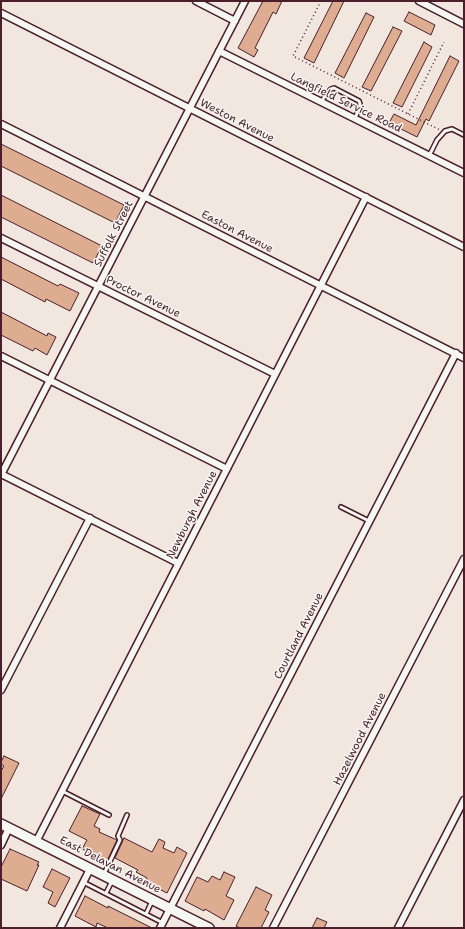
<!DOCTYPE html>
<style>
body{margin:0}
#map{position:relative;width:465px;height:929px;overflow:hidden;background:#f1e7df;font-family:"Shantell Sans",sans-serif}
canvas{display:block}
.frame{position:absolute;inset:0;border:2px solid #4a1f2b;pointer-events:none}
</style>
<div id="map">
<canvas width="465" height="929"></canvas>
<div class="frame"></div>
</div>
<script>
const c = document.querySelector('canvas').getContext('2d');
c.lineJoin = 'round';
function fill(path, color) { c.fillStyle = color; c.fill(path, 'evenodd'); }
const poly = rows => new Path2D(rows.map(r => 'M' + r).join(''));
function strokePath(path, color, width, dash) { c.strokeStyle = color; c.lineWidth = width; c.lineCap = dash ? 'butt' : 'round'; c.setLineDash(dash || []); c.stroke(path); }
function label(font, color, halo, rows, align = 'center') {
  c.font = font + ' "Shantell Sans",sans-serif'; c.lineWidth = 3; c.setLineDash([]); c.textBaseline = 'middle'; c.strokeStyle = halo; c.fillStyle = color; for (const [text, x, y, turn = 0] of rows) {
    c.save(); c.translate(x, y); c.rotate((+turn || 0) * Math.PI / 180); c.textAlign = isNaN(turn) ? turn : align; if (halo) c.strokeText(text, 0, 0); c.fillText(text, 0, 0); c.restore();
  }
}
const building = poly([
 [263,1,282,1,276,14,273,12,255,48,258,50,254,57,238,48,263,1],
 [333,1,344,1,314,63,304,58,333,1],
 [409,12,435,25,431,35,404,21,409,12],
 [366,13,374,17,344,78,335,73,366,13],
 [393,27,402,31,371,91,362,87,393,27],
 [424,42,432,47,402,107,393,103,424,42],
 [450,56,459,61,429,121,426,119,417,137,389,123,394,114,416,125,450,56],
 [1,144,124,205,115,223,1,166,1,144],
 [1,195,102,246,93,263,1,217,1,195],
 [1,257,58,286,60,284,79,293,70,311,46,299,45,302,1,279,1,257],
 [1,312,47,336,48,333,56,337,47,355,35,348,33,351,1,335,1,312],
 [4,756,19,763,1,799,1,771,4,766,1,764,1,762,4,756],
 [82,806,100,814,94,826,100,829,99,832,117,840,107,861,82,849,87,840,69,831,82,806],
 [124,838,152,852,159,839,165,842,163,848,174,853,177,847,187,853,167,893,145,882,147,878,136,872,138,870,115,858,124,838],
 [10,849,39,862,37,865,39,865,27,891,1,879,1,867,10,849],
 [52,869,70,878,55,907,48,903,53,892,43,887,52,869],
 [224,872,235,877,226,896,234,900,224,920,205,909,204,911,185,901,197,877,208,882,212,876,220,880,224,872],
 [256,887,272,895,265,910,269,912,261,928,240,928,236,926,256,887],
 [85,896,108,908,108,906,152,928,108,928,97,923,96,927,75,916,85,896],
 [317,918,327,922,324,928,312,928,317,918]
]);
fill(building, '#dead91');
strokePath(building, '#4a1f2b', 1);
const lane = poly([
 [321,102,328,92,331,89,334,88,359,101,360,104,359,109,355,118],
 [429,156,437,140,445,131,452,129,464,135],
 [341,507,369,521],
 [62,791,109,815],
 [104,874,120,840,118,836,127,815],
 [83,882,163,923],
 [106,893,112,881],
 [146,914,152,901]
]);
const street = poly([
 [196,1,235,21],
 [419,1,464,24],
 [1,13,464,247],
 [219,51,464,173],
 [1,124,464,358],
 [1,238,275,374],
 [1,356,227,469],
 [1,474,178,563],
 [1,475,245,1],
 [1,690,90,518],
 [36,842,366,197],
 [1,845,9,828],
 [60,928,90,869],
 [160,928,456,353],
 [273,928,464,559],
 [398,928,464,800]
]);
const secondary = poly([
 [1,824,209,928]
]);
strokePath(lane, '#4a1f2b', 6);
strokePath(street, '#4a1f2b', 9);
strokePath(secondary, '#4a1f2b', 12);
strokePath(poly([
 [321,1,293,56,440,130],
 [408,114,444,42]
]), '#4a1f2b', 1.5, [1, 3]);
strokePath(lane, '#f6f6f2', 3);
strokePath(street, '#f6f6f2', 6);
strokePath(secondary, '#f6f6f2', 9);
label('11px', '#4a1f2b', '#f6f6f2', [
 ["Langfield Service Road",346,103,26],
 ["Weston Avenue",237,121,27],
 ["Easton Avenue",237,232,27],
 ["Suffolk Street",114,234,-63],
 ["Proctor Avenue",143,297,26],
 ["Newburgh Avenue",192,515,-63],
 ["Courtland Avenue",299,636,-63],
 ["Hazelwood Avenue",360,739,-63],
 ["East Delavan Avenue",110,865,27]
]);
</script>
